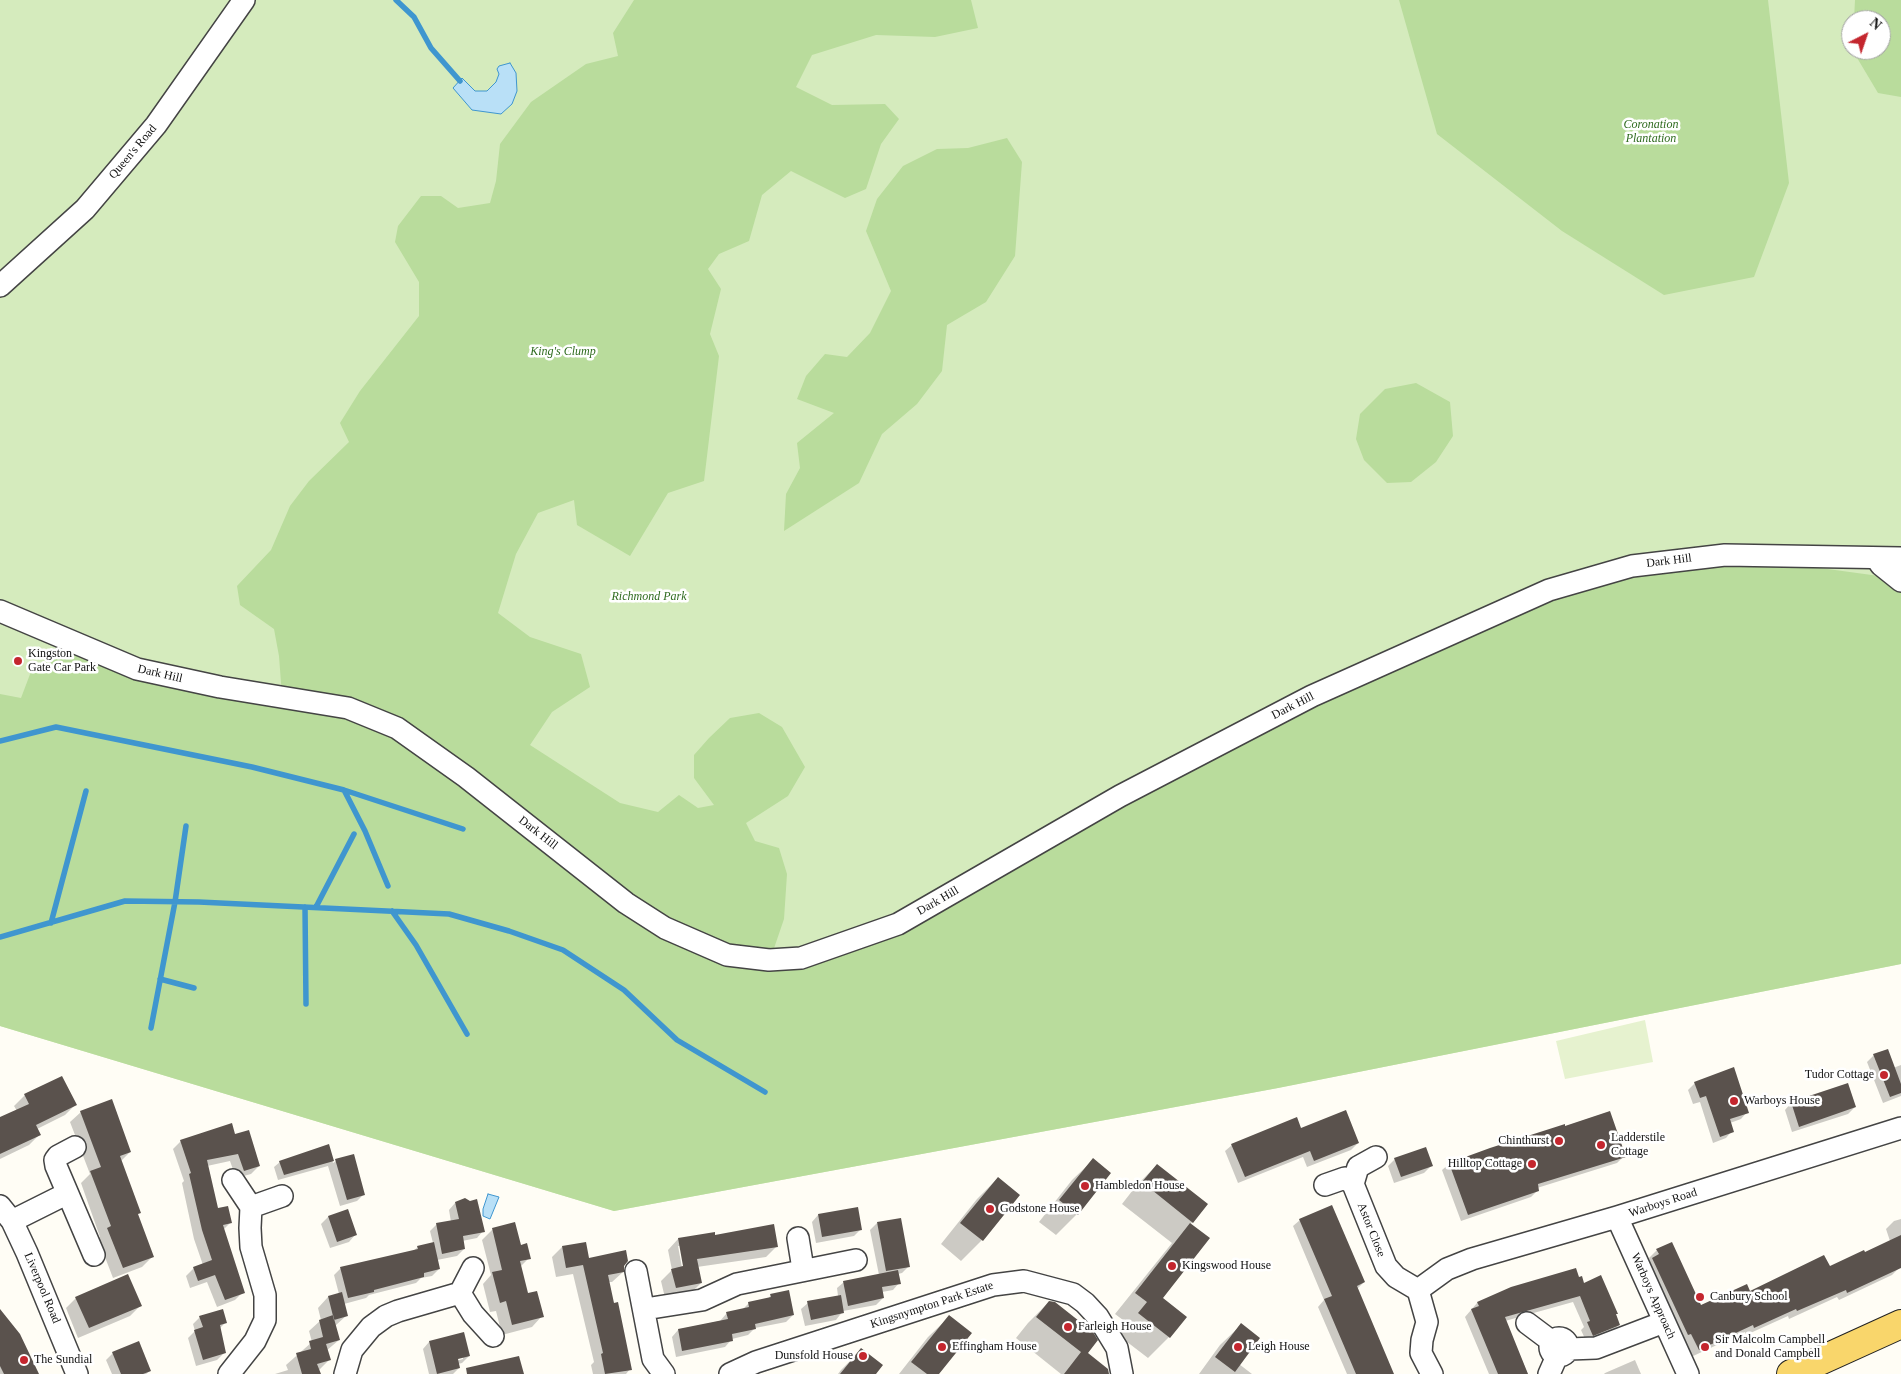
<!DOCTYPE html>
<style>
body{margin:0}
#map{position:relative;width:1901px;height:1374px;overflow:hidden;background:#fffdf5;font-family:Georgia,serif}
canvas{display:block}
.north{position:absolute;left:1841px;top:10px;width:50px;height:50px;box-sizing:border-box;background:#fff;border:1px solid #a0a0a0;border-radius:50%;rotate:41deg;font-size:14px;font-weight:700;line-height:20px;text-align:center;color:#111}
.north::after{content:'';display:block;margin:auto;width:18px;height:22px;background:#c4262e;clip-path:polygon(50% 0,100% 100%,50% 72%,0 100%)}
</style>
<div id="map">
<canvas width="1901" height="1374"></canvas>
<div class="north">N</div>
</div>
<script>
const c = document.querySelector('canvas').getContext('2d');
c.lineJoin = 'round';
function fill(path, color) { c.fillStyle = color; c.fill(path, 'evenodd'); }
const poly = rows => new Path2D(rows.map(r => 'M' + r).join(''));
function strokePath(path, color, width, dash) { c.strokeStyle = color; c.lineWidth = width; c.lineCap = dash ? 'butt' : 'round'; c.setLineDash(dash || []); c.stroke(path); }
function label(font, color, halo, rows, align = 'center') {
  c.font = font + ' Georgia,serif'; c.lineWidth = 5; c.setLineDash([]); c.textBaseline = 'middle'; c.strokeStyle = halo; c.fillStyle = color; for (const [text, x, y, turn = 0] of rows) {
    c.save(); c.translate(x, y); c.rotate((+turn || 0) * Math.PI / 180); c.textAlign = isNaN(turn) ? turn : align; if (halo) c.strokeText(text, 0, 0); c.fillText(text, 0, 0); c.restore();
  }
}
fill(poly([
 [0,0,1901,0,1901,964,1278,1088,614,1211,0,1026],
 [1851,20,1881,20,1881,50,1851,50]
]), '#d5ebbd');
fill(poly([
 [634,0,971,0,978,28,935,37,876,35,812,55,796,87,832,105,885,104,899,119,881,144,866,189,845,198,791,171,762,195,749,241,719,254,708,269,721,289,710,334,719,356,704,481,668,493,630,556,577,525,574,500,538,513,516,554,498,613,530,637,581,654,590,687,552,712,530,745,620,803,658,812,679,795,698,808,714,805,694,778,694,755,709,738,730,718,759,713,782,727,805,767,788,796,746,823,755,841,779,848,787,874,784,919,770,960,898,924,1120,796,1549,590,1725,555,1901,579,1901,964,1278,1088,614,1211,0,1026,0,694,21,698,32,669,79,645,282,696,279,656,274,629,240,605,237,586,271,550,290,506,309,481,349,442,340,423,360,391,419,316,419,282,395,242,398,226,421,196,441,196,458,208,490,203,496,181,500,144,531,102,586,64,618,56,613,33],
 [1399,0,1768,0,1789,183,1754,277,1664,295,1562,231,1437,134],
 [1855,0,1901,0,1901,97,1878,93,1853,51,1881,50,1881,20,1854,20],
 [1007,138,1022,162,1015,256,986,302,947,325,942,371,917,404,882,434,859,483,784,531,786,494,800,468,797,443,834,413,797,399,806,376,825,354,847,357,870,333,891,291,866,231,877,199,903,166,937,149,968,148],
 [1416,383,1450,402,1453,436,1436,462,1411,482,1387,483,1364,460,1356,439,1360,414,1385,389]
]), '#b9dc9c');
fill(poly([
 [1645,1020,1653,1062,1565,1079,1556,1041]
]), '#e6f2cf');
const water = poly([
 [510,63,516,73,517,91,512,104,501,114,472,110,453,88,462,78,475,91,487,91,496,82,499,74,497,69,499,66,510,63],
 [488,1194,499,1197,490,1219,483,1216,483,1209,488,1194]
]);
fill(water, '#b9e0f7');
strokePath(water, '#3f96cf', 1);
fill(poly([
 [1887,1050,1893,1068,1901,1065,1901,1096,1883,1103,1867,1062,1874,1055],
 [1695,1083,1747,1112,1741,1119,1730,1123,1732,1131,1726,1138,1713,1143,1700,1102,1693,1104,1688,1090],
 [25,1095,75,1105,65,1115,37,1129,39,1135,29,1145,0,1159,0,1119,17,1111,14,1106],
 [1791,1103,1855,1107,1848,1114,1792,1132,1785,1110],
 [81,1112,130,1152,121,1161,137,1215,153,1256,142,1267,113,1278,98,1239,100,1237,81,1183,90,1174,70,1122],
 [234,1136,259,1166,251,1174,236,1178,230,1161,207,1166,217,1210,230,1223,223,1230,243,1292,235,1300,217,1307,207,1282,190,1288,186,1276,194,1268,203,1265,194,1239,182,1183,184,1181,173,1149,181,1141],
 [1358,1143,1351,1150,1307,1167,1303,1157,1238,1183,1225,1151,1232,1145],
 [328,1146,333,1163,336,1161,364,1194,357,1201,340,1206,328,1166,278,1180,274,1167,280,1162],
 [1490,1149,1624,1156,1617,1163,1537,1188,1538,1190,1531,1197,1461,1221,1442,1170,1449,1164],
 [1395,1159,1431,1166,1424,1173,1394,1183,1388,1166],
 [1093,1160,1110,1173,1077,1214,1056,1235,1039,1222,1072,1180],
 [1157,1165,1192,1222,1161,1298,1185,1317,1169,1337,1148,1358,1118,1335,1127,1323,1115,1314,1172,1243,1122,1204,1136,1186],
 [998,1178,982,1240,961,1261,941,1244,977,1199],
 [455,1203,483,1231,477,1238,462,1241,464,1249,457,1256,437,1260,439,1269,432,1276,421,1278,416,1283,369,1295,366,1298,344,1304,347,1315,335,1326,339,1340,326,1351,329,1360,318,1371,317,1374,275,1374,288,1370,286,1365,312,1342,309,1331,321,1320,318,1308,328,1297,339,1294,334,1275,341,1268,413,1251,418,1247,433,1243,430,1231,437,1224,451,1222,449,1210],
 [347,1211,355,1235,349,1242,330,1248,321,1224,328,1217],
 [818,1215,861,1229,854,1236,816,1243,812,1222],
 [1901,1219,1901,1264,1900,1267,1892,1275,1839,1300,1837,1297,1789,1319,1788,1316,1746,1335,1745,1332,1691,1357,1645,1267,1650,1261,1649,1258,1657,1250,1700,1307,1829,1268,1865,1254,1890,1241,1886,1229,1894,1221],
 [1300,1220,1364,1282,1357,1289,1393,1374,1347,1374,1318,1307,1324,1300,1293,1226],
 [877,1223,908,1267,902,1273,898,1274,899,1283,893,1290,882,1292,883,1298,876,1305,843,1311,836,1320,805,1326,801,1309,808,1303,838,1296,837,1288,844,1282,879,1275,870,1230],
 [514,1224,520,1247,529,1258,520,1267,528,1295,542,1316,532,1327,502,1335,496,1311,490,1312,483,1284,491,1275,482,1240,492,1230],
 [714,1236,777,1246,766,1257,697,1267,701,1283,690,1294,665,1298,661,1281,672,1270,668,1250,678,1239],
 [678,1246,681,1246,686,1272,683,1273],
 [562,1247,588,1259,623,1266,623,1272,612,1282,608,1282,630,1369,626,1374,593,1374,591,1365,594,1362,573,1274,556,1277,552,1257],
 [1583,1285,1615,1315,1619,1325,1612,1332,1586,1341,1581,1330,1584,1327,1573,1302,1505,1321,1528,1374,1489,1374,1465,1317,1477,1303,1511,1288],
 [771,1295,793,1315,786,1322,755,1328,748,1335,732,1339,725,1347,676,1357,672,1337,678,1330,720,1321,727,1313,742,1310,749,1303,768,1299],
 [76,1298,140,1306,130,1316,78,1338,66,1308],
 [1049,1302,1086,1353,1098,1374,1061,1374,1016,1338,1028,1323],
 [0,1311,37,1374,0,1374],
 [200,1317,226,1322,219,1329,224,1353,217,1360,196,1366,188,1338,195,1331,193,1324],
 [949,1317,938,1374,899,1374,928,1337],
 [1241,1325,1239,1364,1252,1374,1199,1374,1220,1345],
 [429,1342,469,1356,462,1363,458,1364,459,1368,453,1374,429,1374,423,1349],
 [463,1357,463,1359,452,1362,452,1359],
 [862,1349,874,1374,838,1374,841,1370],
 [113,1353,150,1371,146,1374,112,1374,106,1360],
 [1635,1360,1641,1374,1604,1374,1605,1373]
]), '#0003');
strokePath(poly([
 [396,0,414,17,431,48,460,81],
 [0,741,56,727,252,767,344,790,463,829],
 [344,790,365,831,388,886],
 [305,907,306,1004],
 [316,907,354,834],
 [392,911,416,945,467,1034],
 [51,923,86,791],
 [0,937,125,901,199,902,449,914,509,931,563,950,624,990,677,1040,765,1092],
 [160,979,194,988],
 [151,1028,175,902,186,826]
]), '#3f96cf', 5.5);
fill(poly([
 [1888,1049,1901,1084,1901,1093,1890,1097,1873,1054],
 [1734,1067,1749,1113,1730,1119,1734,1132,1720,1137,1706,1096,1700,1098,1694,1082],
 [62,1076,77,1105,36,1125,41,1135,0,1154,0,1117,29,1104,24,1094],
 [1848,1083,1856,1107,1799,1127,1791,1102],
 [112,1099,131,1152,120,1156,141,1213,138,1214,154,1257,123,1268,107,1228,111,1226,90,1171,101,1167,80,1111],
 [1346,1110,1359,1143,1314,1161,1310,1151,1245,1177,1231,1144,1297,1117,1301,1128],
 [1610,1111,1626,1157,1538,1184,1539,1191,1468,1215,1449,1163,1490,1148,1565,1124,1565,1126],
 [232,1123,235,1134,249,1130,260,1166,244,1171,238,1154,207,1160,218,1208,228,1206,232,1223,223,1225,245,1293,225,1300,215,1275,198,1281,193,1267,212,1260,202,1230,189,1174,191,1173,180,1140],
 [329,1144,334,1161,284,1175,279,1161],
 [1426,1147,1433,1166,1401,1177,1394,1158],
 [354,1154,365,1195,347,1200,335,1159],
 [1093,1158,1111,1173,1078,1215,1059,1200],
 [1157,1164,1208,1204,1193,1223,1142,1182],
 [998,1177,1020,1195,983,1241,960,1223],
 [465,1198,470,1201,477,1199,485,1232,463,1236,465,1249,442,1254,436,1223,459,1219,455,1202],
 [1332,1205,1365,1282,1357,1286,1394,1374,1356,1374,1324,1299,1332,1296,1299,1219],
 [858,1207,862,1230,822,1237,818,1214],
 [348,1209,357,1235,337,1242,328,1216],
 [901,1218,910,1267,886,1271,877,1222],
 [515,1222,521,1245,527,1243,531,1259,520,1261,528,1293,537,1291,544,1317,512,1325,506,1301,500,1303,492,1272,502,1270,492,1228],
 [1190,1223,1210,1238,1163,1298,1187,1317,1170,1338,1138,1313,1147,1302,1135,1293],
 [774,1224,778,1247,697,1259,702,1283,676,1288,671,1269,683,1266,678,1238,715,1232,715,1235],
 [1901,1235,1901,1268,1847,1293,1846,1290,1797,1311,1796,1309,1754,1328,1753,1325,1699,1350,1691,1334,1688,1335,1652,1258,1659,1254,1656,1249,1672,1242,1701,1305,1747,1284,1750,1291,1824,1255,1830,1266,1864,1250,1865,1252],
 [434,1242,440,1269,424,1273,424,1277,374,1290,374,1292,348,1298,340,1267,418,1249,417,1246],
 [586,1242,589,1258,626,1250,628,1261,624,1266,624,1272,608,1275,614,1303,618,1302,632,1370,605,1374,601,1354,603,1353,583,1265,566,1268,562,1246],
 [1576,1268,1579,1277,1582,1276,1584,1283,1601,1275,1618,1314,1616,1314,1620,1325,1593,1336,1587,1322,1590,1321,1580,1296,1505,1317,1528,1374,1498,1374,1471,1309,1479,1306,1477,1302,1511,1287],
 [898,1270,901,1284,882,1287,884,1298,848,1306,843,1281],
 [128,1274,142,1306,89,1328,75,1297],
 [789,1290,794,1315,755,1324,756,1329,732,1334,733,1341,682,1351,678,1329,728,1319,726,1312,749,1307,748,1302,771,1297,770,1294],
 [342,1292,348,1316,334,1320,328,1296],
 [841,1295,844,1313,811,1320,807,1301],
 [1049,1301,1055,1302,1093,1332,1098,1340,1088,1353,1108,1369,1109,1374,1064,1374,1081,1352,1036,1317],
 [0,1309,20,1334,39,1374,4,1374,0,1366],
 [223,1309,227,1323,220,1325,226,1353,203,1360,194,1330,203,1327,199,1316],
 [333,1315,340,1340,326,1344,331,1360,317,1364,321,1374,302,1374,296,1353,311,1349,309,1341,323,1337,319,1320],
 [949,1315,972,1333,939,1374,927,1374,911,1362],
 [1241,1323,1260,1338,1235,1372,1215,1357],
 [464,1332,470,1356,458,1359,460,1368,437,1374,429,1341],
 [139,1341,151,1371,143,1374,121,1374,112,1352],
 [861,1348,883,1365,876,1374,840,1374],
 [519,1356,524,1374,467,1374,466,1368]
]), '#5a524d');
const street = poly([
 [0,286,85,209,156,125,244,0],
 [1876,558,1881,565,1901,581],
 [0,611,137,669,220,687,348,708,397,728,466,777,626,903,665,928,727,955,769,960,801,958,898,924,1120,796,1312,696,1549,590,1632,566,1725,555,1901,558],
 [75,1147,58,1156,55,1160,56,1166,94,1255],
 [1376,1157,1358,1167,1353,1184,1386,1266,1396,1277,1418,1290,1447,1269,1472,1259,1617,1217,1901,1128],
 [233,1180,251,1207],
 [1325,1185,1345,1178,1353,1184],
 [0,1206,12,1221,27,1253,77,1374],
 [1617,1217,1688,1374],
 [12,1221,66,1194],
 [798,1238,803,1269],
 [636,1271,653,1359,664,1374],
 [1418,1290,1427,1322,1422,1340,1421,1353,1432,1374],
 [460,1293,473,1314,493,1336],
 [645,1309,702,1300,737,1284,856,1260],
 [1527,1323,1551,1341],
 '1550 1347a9 9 0 1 1 18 0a9 9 0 1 1-18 0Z',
 [1569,1349,1596,1348,1664,1322],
 [229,1374,255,1341,265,1320,265,1295,251,1247,250,1228,251,1207,282,1196],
 [345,1374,352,1350,371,1327,386,1316,398,1311,460,1293,473,1268],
 [730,1374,756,1362,993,1285,1024,1281,1073,1294,1085,1303,1098,1317,1117,1348,1122,1374],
 [1549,1374,1557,1356]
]);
const primary = poly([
 [1791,1374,1901,1324]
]);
strokePath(street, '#444', 24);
strokePath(primary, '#222', 30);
strokePath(street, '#fff', 21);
strokePath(primary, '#f9d66b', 28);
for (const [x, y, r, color] of [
 [18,661,5,"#c4262e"],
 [1884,1075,5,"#c4262e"],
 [1734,1101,5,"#c4262e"],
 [1559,1141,5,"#c4262e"],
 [1601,1145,5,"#c4262e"],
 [1532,1164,5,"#c4262e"],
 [1085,1186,5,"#c4262e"],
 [990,1209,5,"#c4262e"],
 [1172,1266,5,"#c4262e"],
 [1700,1297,5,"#c4262e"],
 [1068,1327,5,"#c4262e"],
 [942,1347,5,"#c4262e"],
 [1238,1347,5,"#c4262e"],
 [1705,1347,5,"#c4262e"],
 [863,1356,5,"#c4262e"],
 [24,1360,5,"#c4262e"]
]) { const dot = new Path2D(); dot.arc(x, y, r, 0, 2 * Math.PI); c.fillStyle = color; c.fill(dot); strokePath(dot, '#fff', 2); }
label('italic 12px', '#2f6b1f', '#fff', [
 ["Coronation",1651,125],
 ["Plantation",1651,139],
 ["King's Clump",563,352],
 ["Richmond Park",649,597]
]);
label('12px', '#111', '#fff', [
 ["Queen's Road",133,152,-50],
 ["Dark Hill",1669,561,-7],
 ["Dark Hill",160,674,13],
 ["Dark Hill",1293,706,-27],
 ["Dark Hill",538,833,38],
 ["Dark Hill",938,901,-30],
 ["Warboys Road",1663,1203,-18],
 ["Astor Close",1371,1230,68],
 ["Liverpool Road",42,1288,67],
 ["Warboys Approach",1653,1296,66],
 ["Kingsnympton Park Estate",932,1305,-18]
]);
label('12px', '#111', '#fff', [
 ["Kingston",28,654],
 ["Gate Car Park",28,668],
 ["Tudor Cottage",1874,1075,"right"],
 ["Warboys House",1744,1101],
 ["Ladderstile",1611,1138],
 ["Cottage",1611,1152],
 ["Chinthurst",1549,1141,"right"],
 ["Hilltop Cottage",1522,1164,"right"],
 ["Hambledon House",1095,1186],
 ["Godstone House",1000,1209],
 ["Kingswood House",1182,1266],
 ["Canbury School",1710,1297],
 ["Farleigh House",1078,1327],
 ["Sir Malcolm Campbell",1715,1340],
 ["and Donald Campbell",1715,1354],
 ["Effingham House",952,1347],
 ["Leigh House",1248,1347],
 ["Dunsfold House",853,1356,"right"],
 ["The Sundial",34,1360]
], 'left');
</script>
